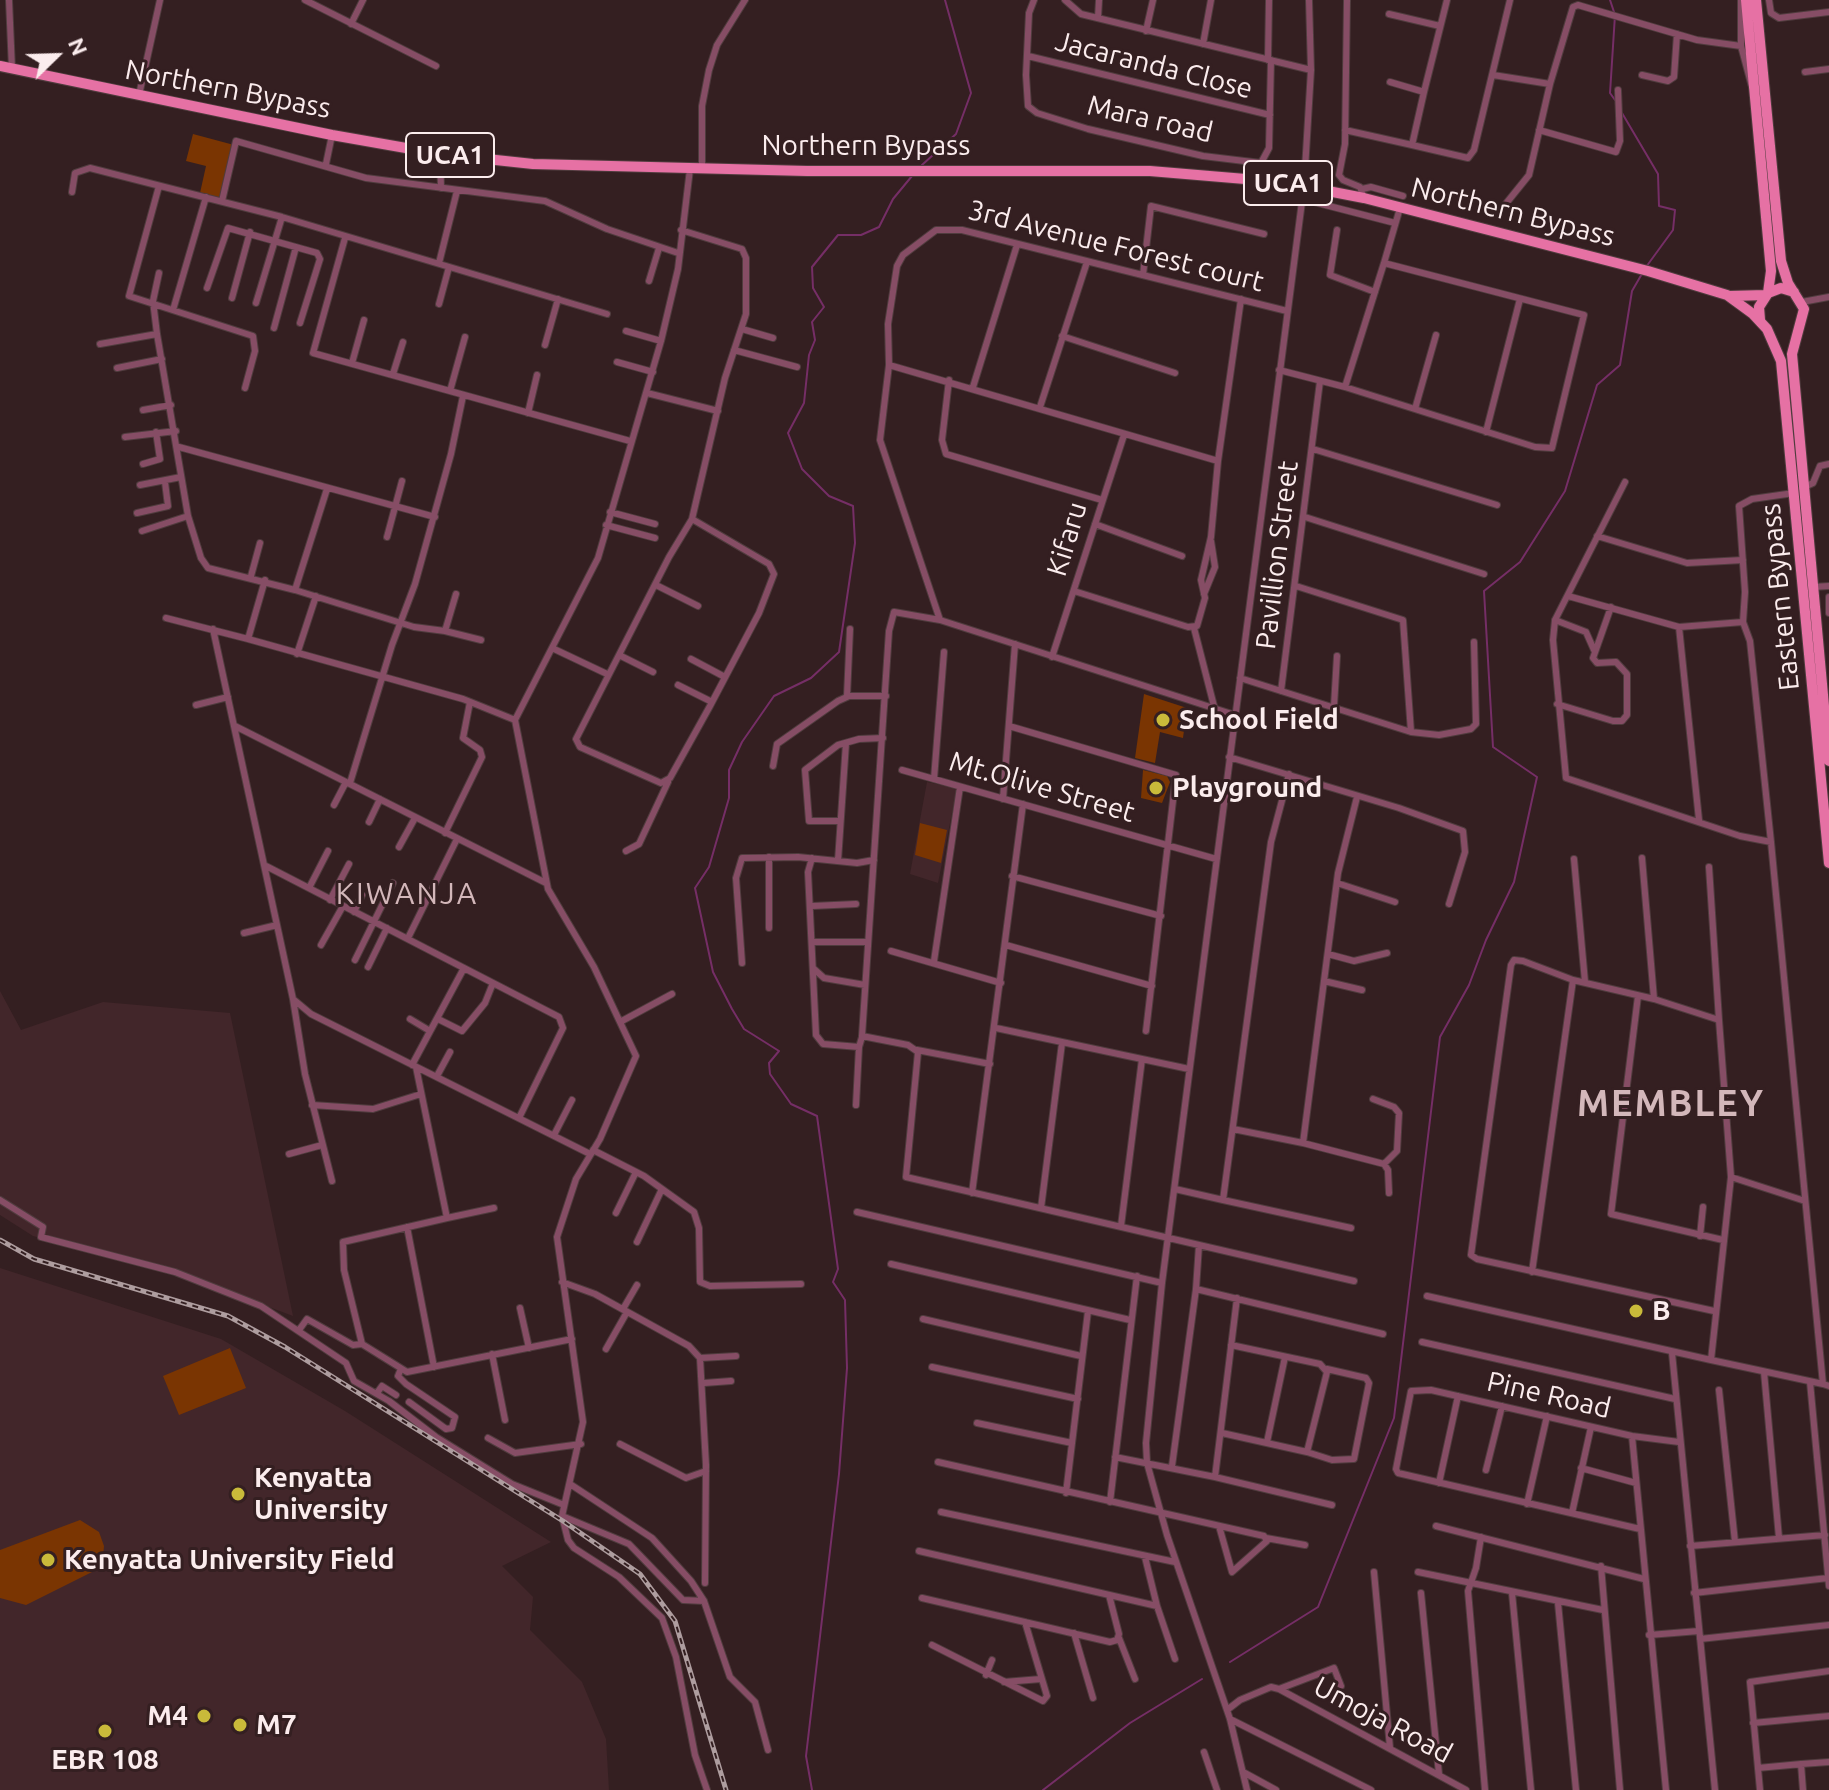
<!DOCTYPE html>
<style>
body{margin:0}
#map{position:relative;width:1829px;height:1790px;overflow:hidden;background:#341f21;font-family:Ubuntu,sans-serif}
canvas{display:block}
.north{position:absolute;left:16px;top:16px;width:80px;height:80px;-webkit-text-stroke:6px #341f21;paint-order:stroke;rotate:67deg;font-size:22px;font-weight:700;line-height:32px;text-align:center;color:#fbeced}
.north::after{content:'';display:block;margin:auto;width:28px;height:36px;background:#fbeced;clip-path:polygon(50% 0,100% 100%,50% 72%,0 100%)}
</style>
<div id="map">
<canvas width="1829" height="1790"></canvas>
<div class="north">N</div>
</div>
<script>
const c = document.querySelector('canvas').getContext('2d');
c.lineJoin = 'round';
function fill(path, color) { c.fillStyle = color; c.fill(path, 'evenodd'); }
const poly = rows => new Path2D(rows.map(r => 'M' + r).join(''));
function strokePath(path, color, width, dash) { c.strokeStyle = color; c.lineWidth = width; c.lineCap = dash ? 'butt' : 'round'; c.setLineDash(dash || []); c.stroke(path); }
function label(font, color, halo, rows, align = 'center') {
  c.font = font + ' Ubuntu,sans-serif'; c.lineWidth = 6; c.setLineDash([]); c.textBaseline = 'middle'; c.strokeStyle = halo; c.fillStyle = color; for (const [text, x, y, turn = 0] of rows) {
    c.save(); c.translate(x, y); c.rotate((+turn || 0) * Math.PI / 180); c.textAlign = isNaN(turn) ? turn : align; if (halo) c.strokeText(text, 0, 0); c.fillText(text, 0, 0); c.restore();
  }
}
fill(poly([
 [927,782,957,788,938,883,910,874],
 [0,991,21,1030,103,1002,230,1013,293,1316,187,1276,33,1236,0,1215],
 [0,1268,221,1339,345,1411,551,1542,502,1566,533,1597,530,1630,582,1682,606,1739,609,1790,0,1790]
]), '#42262a');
fill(poly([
 [193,134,234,145,220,198,200,193,206,166,186,161],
 [1144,694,1187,708,1183,738,1160,732,1155,763,1135,758],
 [1143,770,1167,776,1170,782,1162,803,1141,798],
 [920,823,947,830,941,863,915,855],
 [230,1348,246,1388,179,1415,163,1376],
 [80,1520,99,1532,104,1546,102,1567,26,1605,0,1598,0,1550]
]), '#7a3502');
strokePath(poly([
 [1610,0,1615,15,1610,93,1615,100],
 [1622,113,1658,174,1659,206,1675,210,1673,230,1646,267],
 [922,165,956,134,971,93,945,0],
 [1230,1662,1318,1607,1394,1418,1440,1037,1469,985,1486,940,1514,882,1537,777,1493,747,1484,591,1520,562,1565,491,1597,385,1620,365,1632,291,1643,272],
 [812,1790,806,1756,839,1474,847,1368,845,1300,833,1282,838,1269,817,1116,791,1104,770,1074,769,1063,779,1051,744,1029,732,1009,713,972,695,888,709,867,729,798,729,770,742,742,774,696,811,678,839,652,855,543,853,506,829,496,802,469,788,433,804,403,809,355,815,340,812,322,824,307,813,288,812,267,838,235,861,235,879,227,893,199,912,176],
 [1043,1790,1130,1723,1202,1679]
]), '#752e66', 2);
const minor = poly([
 [9,0,12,69],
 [305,0,436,66],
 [1034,0,1029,13,1026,75,1028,106,1037,113,1088,129,1203,156,1261,163,1269,148,1271,60],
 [1065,0,1081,14,1311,70],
 [1347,0,1345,144,1339,175,1343,180,1360,187,1364,198],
 [1769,0,1771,13,1779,18,1829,12],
 [1389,14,1440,26],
 [1098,18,1099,0],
 [351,24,363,0],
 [1146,31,1153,0],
 [1203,44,1211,0],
 [1741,46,1752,87],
 [1028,56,1270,115],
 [1268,60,1269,0],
 [1805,72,1829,69],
 [1493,75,1550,84,1573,7,1578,5,1697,40,1741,46,1741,0],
 [1642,75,1668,81,1674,77,1677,34],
 [1390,82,1424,92,1412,145,1468,158,1474,150,1510,0],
 [1424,92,1447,0],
 [139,95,160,0],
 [1345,130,1412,145],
 [1539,130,1616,152,1620,141,1618,90],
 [440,154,441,188],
 [326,164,332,135],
 [690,169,678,269,661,341,598,558,515,720,548,889,594,967,636,1056,600,1139,576,1179,557,1237,583,1422,562,1516,568,1540,574,1548,619,1577,662,1618,676,1657,695,1755,707,1790],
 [702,169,702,106,709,70,717,45,745,0],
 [159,186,129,296,253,336,255,351,245,388],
 [1362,189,1371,187,1403,196],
 [72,192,75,173,90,168,282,217,607,314],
 [1302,199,1395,223],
 [222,201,236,141,366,178,545,201,607,229,678,253],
 [1504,206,1529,175,1550,84],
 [681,230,742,249,746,258,746,314,725,378,692,519,669,557,576,739,580,747,661,783,670,778,710,706,759,613,774,574,769,564,692,519],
 [1337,230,1330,275,1375,292],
 [345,238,313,353,630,441],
 [439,263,457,191],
 [159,273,153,301,157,334,188,516,201,558,208,568,295,590],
 [1143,275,1151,206,1264,234],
 [649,281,659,248],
 [207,288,228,228,317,253,320,259,300,323],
 [232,298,250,232],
 [1802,302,1829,297],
 [256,303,282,217],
 [439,304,449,267],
 [173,310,206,197],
 [274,328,296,247],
 [742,329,773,338],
 [626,331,661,341],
 [1062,336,1175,373],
 [100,344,157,334],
 [545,345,558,299],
 [734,350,797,367],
 [617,362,653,372],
 [352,363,364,320],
 [889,365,1218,461],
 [117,368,162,359],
 [1279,370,1345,387,1535,447,1552,448,1584,315,1384,263,1400,208],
 [393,374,403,342],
 [949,380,942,440,946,454,1102,500],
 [973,387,1017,245],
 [1345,387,1384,263],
 [450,391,465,337],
 [647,393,718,411],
 [1040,407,1087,262],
 [1415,409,1436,335],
 [143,410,171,405],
 [528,413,537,375],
 [1486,432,1520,299],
 [125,437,176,431],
 [179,447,435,517],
 [1313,449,1497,505],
 [143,464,160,459,156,432],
 [140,485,181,477],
 [1802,488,1813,483,1820,466,1829,464],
 [327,489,295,590,414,627,445,631,481,640],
 [1794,493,1752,499,1739,506,1745,592,1743,622,1750,641,1771,842,1823,1384,1829,1386],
 [610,512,655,524],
 [137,513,168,506,165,482],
 [1305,517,1484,574],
 [1095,524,1182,556],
 [606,525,655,538],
 [142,531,188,516],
 [1597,536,1687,563,1743,560],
 [387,537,402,481],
 [251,576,260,543],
 [656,585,698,606],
 [1296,586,1403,620,1411,732],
 [1813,587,1829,586],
 [1074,591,1188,627,1197,626,1205,598,1201,580,1211,537,1218,461,1241,299],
 [1204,594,1215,567,1211,541],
 [1568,596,1679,627,1743,622],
 [1829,597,1829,613],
 [166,618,248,639,265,580],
 [940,620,880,440,889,365,888,324,897,266,903,255,936,230,962,230,1287,311],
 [1555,620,1553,640,1566,778,1740,836,1771,842],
 [1679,627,1699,820],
 [1194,628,1215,710],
 [213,629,293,999,311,1014,590,1154],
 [445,631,456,594],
 [248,639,463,699,515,720],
 [552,648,607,674],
 [1594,650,1586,632,1555,620,1625,482],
 [297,654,316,596],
 [619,655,653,672],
 [1052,657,1124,435],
 [691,659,723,676],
 [1240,678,1411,732,1439,735,1471,729,1476,724,1474,642],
 [678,685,712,702],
 [1281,691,1320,381],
 [847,696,850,629],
 [1557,704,1613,721,1622,721,1627,715,1627,674,1616,662,1597,663,1593,658,1611,607],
 [196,705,228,697],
 [1334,706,1337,656],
 [1235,715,940,620,894,612,889,631,862,1036,908,1045,918,1052,906,1177,1199,1245,1196,1289,1383,1334],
 [235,726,546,883],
 [1009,726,1176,775,1146,1031],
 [1229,757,1399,808,1463,831,1465,852,1449,904],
 [773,766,777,744,838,701,849,696,886,696],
 [902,770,1216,859],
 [934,779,944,652],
 [350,783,392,645,415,584,451,454,463,396],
 [1003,799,1015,644],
 [334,805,346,782],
 [840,821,809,821,805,770,838,745,859,739,883,738],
 [369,822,380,799],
 [445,833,482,757,480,750,463,738,470,702],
 [399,847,415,818],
 [626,851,639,844,668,782],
 [812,858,808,872,816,1035,823,1044,859,1047,862,1037],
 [1642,858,1654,999,1719,1020,1731,1177,1805,1201],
 [1574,859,1585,982],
 [838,861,846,743],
 [266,866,559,1017,563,1028,519,1118],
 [1709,867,1719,1020],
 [1012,876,1161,916],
 [1337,883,1395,902],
 [309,888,328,851],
 [330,900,349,864],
 [812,906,856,904],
 [354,912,362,895],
 [769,928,769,857],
 [244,933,277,925],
 [408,938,457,839],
 [813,942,867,942],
 [321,945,343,906],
 [1006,945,1152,986],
 [891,951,1001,983],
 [1328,954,1354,961,1387,953],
 [355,960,393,883],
 [934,961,960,787],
 [742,963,736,878,742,858,798,857,857,863,874,860],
 [368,967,387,928],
 [814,969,824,978,865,985],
 [1573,980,1523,961,1514,960,1511,965,1471,1255,1477,1259,1714,1311],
 [1324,981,1362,990],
 [1638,996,1611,1214,1723,1240],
 [293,999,305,1074,332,1181],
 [410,1019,430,1031],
 [438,1019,462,1031,485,1003,493,983],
 [620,1022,672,994],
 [996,1028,1189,1069],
 [917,1050,990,1064],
 [412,1065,464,968],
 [416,1067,447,1218,343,1242,344,1270,362,1344,407,1372,572,1339],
 [437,1076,450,1052],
 [1373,1099,1394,1107,1399,1113,1397,1151,1384,1164],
 [312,1105,373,1109,421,1094],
 [856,1105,859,1047],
 [1233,1129,1303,1143,1338,873,1357,797],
 [554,1135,572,1100],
 [1303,1143,1384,1164,1388,1170,1389,1193],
 [593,1150,644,1176,694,1212,699,1228,700,1282,710,1286,801,1284],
 [289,1154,322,1145],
 [1731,1177,1711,1360,1823,1384],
 [1175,1189,1223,1200,1271,842,1289,774],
 [972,1193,1023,804],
 [0,1200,43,1227,41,1237,175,1272,261,1306,346,1363,354,1381,389,1401,436,1437,512,1484,564,1505],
 [1223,1200,1351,1228],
 [1041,1208,1062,1043],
 [857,1212,1162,1283],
 [616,1213,636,1172],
 [447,1218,494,1208],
 [1121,1226,1142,1059],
 [407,1227,434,1367],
 [1700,1236,1703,1207],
 [637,1242,661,1191],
 [1199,1245,1354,1281],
 [891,1264,1130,1320],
 [1532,1272,1573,980,1654,999],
 [562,1282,595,1294,689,1346,700,1358,706,1465,705,1583],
 [1427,1296,1711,1360],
 [1237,1298,1215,1477,1332,1505],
 [520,1308,529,1348],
 [623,1309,637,1285],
 [923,1319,1081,1356],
 [299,1330,307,1319,353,1345,362,1344],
 [1422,1342,1675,1399],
 [606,1349,627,1312],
 [1672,1353,1715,1790],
 [492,1354,505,1420],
 [700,1358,736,1356],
 [932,1367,1078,1399],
 [400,1371,398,1376,406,1384,455,1417,452,1428,446,1429,409,1402],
 [1764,1372,1779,1538],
 [1810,1382,1829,1586],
 [704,1383,731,1381],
 [1719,1390,1735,1542],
 [377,1393,382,1386,396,1395],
 [977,1423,1072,1443],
 [1222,1433,1307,1452,1327,1372,1320,1364,1231,1345],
 [1632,1436,1666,1790],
 [488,1438,515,1453,581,1444],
 [1267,1442,1285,1357],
 [620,1444,686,1478,706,1471],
 [1307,1452,1332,1460,1354,1459,1369,1383,1366,1378,1327,1369],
 [1115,1457,1215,1477],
 [938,1462,1264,1536,1267,1541,1232,1572,1219,1526],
 [1172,1466,1196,1289],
 [1581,1468,1636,1483],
 [1486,1470,1502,1406],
 [1439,1483,1458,1396],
 [570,1484,652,1538,691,1581,704,1601,730,1677,755,1702,768,1750],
 [1066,1493,1088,1311],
 [1110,1502,1137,1276],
 [1527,1504,1547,1416],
 [941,1512,1175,1562],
 [1572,1513,1591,1427],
 [562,1516,629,1544,683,1600,704,1601],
 [1436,1526,1644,1579],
 [1640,1529,1398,1473,1396,1469,1411,1391,1431,1390,1632,1436,1679,1442],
 [1481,1537,1476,1568,1468,1591,1485,1790],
 [1266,1538,1305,1545],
 [1690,1546,1825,1535],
 [919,1551,1157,1606,1175,1659],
 [1145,1557,1157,1606],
 [1601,1566,1620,1790],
 [1374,1572,1390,1748],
 [1418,1572,1603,1610],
 [1421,1593,1439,1774],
 [1512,1593,1531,1790],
 [1694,1593,1828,1578],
 [922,1598,1110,1642,1117,1640,1119,1634,1109,1595],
 [1558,1603,1576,1790],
 [1074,1633,1093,1698],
 [1649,1635,1699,1631],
 [1119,1638,1135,1679],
 [1700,1639,1829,1625],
 [932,1645,1043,1701,1047,1696,1025,1622],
 [986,1675,992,1660],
 [1004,1682,1041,1679],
 [1279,1689,1466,1790],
 [1227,1710,1240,1700,1271,1687,1279,1689,1334,1668,1341,1686],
 [1230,1719,1371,1790],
 [1753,1723,1829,1716],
 [1204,1752,1217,1790],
 [1758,1768,1801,1764],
 [1243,1772,1276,1790],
 [1247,1790,1230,1719,1167,1535,1147,1463,1146,1443,1162,1283,1304,186,1311,70,1309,0],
 [1760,1790,1750,1682,1829,1671],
 [1803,1790,1801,1764,1829,1762]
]);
const primary = poly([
 [1746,0,1771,271,1768,293],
 [1756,0,1781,261,1788,283,1804,309,1792,354,1829,761],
 [0,66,332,135,440,154,533,164,807,171,1150,171,1281,182,1364,198,1648,271,1727,295,1753,314,1767,329,1781,361,1829,863],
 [1729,296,1766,295],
 [1760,320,1759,307,1768,293,1781,288,1794,292]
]);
strokePath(minor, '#503c3e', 8);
strokePath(primary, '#503c3e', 12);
strokePath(minor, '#864d65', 6);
strokePath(primary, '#e671a4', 10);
const rail = poly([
 [0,1240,34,1259,228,1316,285,1347,563,1521,640,1574,675,1621,726,1790]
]);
strokePath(rail, '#ae9d9f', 5);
strokePath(rail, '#341f21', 2, [6]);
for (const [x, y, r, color] of [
 [1163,720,8,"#c9ba3a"],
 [1156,788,8,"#c9ba3a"],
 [1636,1311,8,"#c9ba3a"],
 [238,1494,8,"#c9ba3a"],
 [48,1560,8,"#c9ba3a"],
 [204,1716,8,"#c9ba3a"],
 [240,1725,8,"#c9ba3a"],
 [105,1731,8,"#c9ba3a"]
]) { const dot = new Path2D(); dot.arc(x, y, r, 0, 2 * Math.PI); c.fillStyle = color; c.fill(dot); strokePath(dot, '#341f21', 3); }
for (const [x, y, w] of [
 [450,155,88],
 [1288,183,88]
]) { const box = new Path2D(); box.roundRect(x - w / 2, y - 22, w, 44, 6); c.fillStyle = '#341f21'; c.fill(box); strokePath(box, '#fbeced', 2); }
label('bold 26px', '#fbeced', null, [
 ["UCA1",450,155],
 ["UCA1",1288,183]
]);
label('28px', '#fbeced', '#341f21', [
 ["Jacaranda Close",1154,65,14],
 ["Northern Bypass",228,89,11],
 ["Mara road",1150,119,13],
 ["Northern Bypass",866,146],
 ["Northern Bypass",1513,212,14],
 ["3rd Avenue Forest court",1116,246,14],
 ["Kifaru",1067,539,-73],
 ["Pavillion Street",1277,555,-83],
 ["Eastern Bypass",1780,597,-96],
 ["Mt.Olive Street",1042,787,16],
 ["Pine Road",1549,1395,13],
 ["Umoja Road",1383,1720,28]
]);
label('bold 28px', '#fbeced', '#341f21', [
 ["School Field",1179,720],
 ["Playground",1172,788],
 ["B",1652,1311],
 ["Kenyatta",254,1478],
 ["University",254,1510],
 ["Kenyatta University Field",64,1560],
 ["M4",188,1716,"right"],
 ["M7",256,1725],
 ["EBR 108",105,1760,"center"]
], 'left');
c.letterSpacing = '2px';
label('30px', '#d3b7ba', '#341f21', [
 ["KIWANJA",407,894]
]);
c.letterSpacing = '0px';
c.letterSpacing = '2px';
label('bold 36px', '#d3b7ba', '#341f21', [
 ["MEMBLEY",1671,1104]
]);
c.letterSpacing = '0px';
</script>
